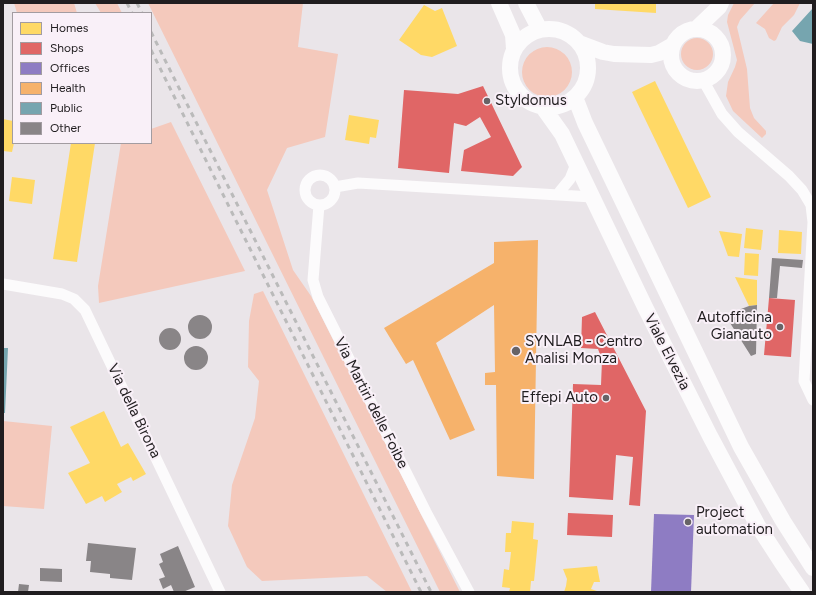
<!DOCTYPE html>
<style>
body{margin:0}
#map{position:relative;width:816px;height:595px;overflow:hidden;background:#eae5e9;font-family:Figtree,sans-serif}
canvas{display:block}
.frame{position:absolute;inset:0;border:4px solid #201d1f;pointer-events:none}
.legend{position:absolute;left:12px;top:12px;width:140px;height:132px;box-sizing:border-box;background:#f9f0f8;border:1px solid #a29ca1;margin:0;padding:5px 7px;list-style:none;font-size:12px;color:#201d1f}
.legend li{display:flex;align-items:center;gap:8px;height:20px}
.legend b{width:20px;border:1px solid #a29ca1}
</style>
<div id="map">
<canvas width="816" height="595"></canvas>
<div class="frame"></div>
<ul class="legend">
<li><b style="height:11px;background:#ffd966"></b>Homes</li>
<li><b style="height:11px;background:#e06666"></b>Shops</li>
<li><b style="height:11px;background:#8e7cc3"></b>Offices</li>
<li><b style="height:11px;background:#f6b26b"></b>Health</li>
<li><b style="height:11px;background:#76a5af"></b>Public</li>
<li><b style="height:11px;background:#898587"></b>Other</li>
</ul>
</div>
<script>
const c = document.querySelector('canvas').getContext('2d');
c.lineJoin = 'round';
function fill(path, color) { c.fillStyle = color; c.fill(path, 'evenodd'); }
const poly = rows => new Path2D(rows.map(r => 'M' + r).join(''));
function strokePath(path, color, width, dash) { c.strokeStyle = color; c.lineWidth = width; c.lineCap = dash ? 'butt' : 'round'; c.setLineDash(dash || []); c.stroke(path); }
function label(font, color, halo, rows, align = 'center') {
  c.font = font + ' Figtree,sans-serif'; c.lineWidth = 4; c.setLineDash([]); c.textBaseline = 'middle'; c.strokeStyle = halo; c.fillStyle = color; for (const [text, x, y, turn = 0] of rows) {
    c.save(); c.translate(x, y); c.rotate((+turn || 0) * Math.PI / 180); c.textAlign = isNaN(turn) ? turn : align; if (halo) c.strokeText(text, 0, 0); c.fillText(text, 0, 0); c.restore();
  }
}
fill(poly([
 [14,3,74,3,77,13,17,13],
 [95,3,117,3,122,13,101,13],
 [148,3,303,3,298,47,338,54,325,137,287,148,267,190,293,270,311,296,460,592,440,592],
 [734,3,755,3,740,20,737,27,747,69,750,108,754,118,766,131,766,134,762,138,733,111,726,96,728,82,735,67,737,60,727,22,728,15],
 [774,3,800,3,794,15,782,27,776,40,774,41,769,38,765,29,756,23],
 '681 54a16 16 0 1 1 32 0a16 16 0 1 1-32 0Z',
 '522 72a25 25 0 1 1 50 0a25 25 0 1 1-50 0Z',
 [171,122,245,271,99,303,98,286,121,143,151,143,151,129],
 [263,291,412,592,387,592,367,576,262,581,247,567,228,526,232,485,255,418,259,381,248,367,249,321,254,294],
 [3,421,52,426,44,509,3,506]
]), '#f4c9bc');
fill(poly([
 [595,3,656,3,656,13,595,9],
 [424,5,435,11,442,8,457,46,432,57,421,55,399,40],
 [655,81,711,197,688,208,632,92],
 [349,115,379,120,376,138,370,137,369,144,345,140],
 [3,119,13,121,14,143,12,152,3,151],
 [71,143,95,143,77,262,53,259],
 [12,177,35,180,32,204,9,201],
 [746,228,763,230,761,250,744,248],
 [779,230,802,232,801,254,778,253],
 [719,231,742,234,739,257,728,256],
 [745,253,759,254,758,276,744,275],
 [735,277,757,280,757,305,749,306],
 [104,411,121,447,128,443,146,474,133,481,131,477,117,484,122,492,105,502,102,496,86,504,68,473,90,463,70,427],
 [512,521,534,523,533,539,538,540,534,581,531,581,530,592,509,592,510,588,502,587,504,569,509,570,511,552,505,552,506,533,511,533],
 [597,566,600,582,594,582,591,589,600,592,564,592,566,586,567,579,563,569]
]), '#ffd966');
fill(poly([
 [483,86,522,167,513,176,461,171,464,150,491,137,480,117,466,126,454,123,449,173,398,168,404,90,458,94],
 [769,298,795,300,791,357,764,355],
 [595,312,646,411,640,506,629,505,633,457,616,455,613,500,569,497,573,384,601,385,602,360,598,349,581,348,582,317],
 [568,513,613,515,612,537,567,535]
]), '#e06666');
fill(poly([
 [654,514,694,515,691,592,651,592]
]), '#8e7cc3');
fill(poly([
 [538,240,534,479,497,476,496,385,485,385,485,373,495,372,494,305,436,343,475,430,450,440,413,360,406,364,384,328,494,263,494,242]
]), '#f6b26b');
fill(poly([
 [813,8,813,44,800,41,792,31],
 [3,348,8,348,5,413,3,413]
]), '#76a5af');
fill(poly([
 [772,258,803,260,802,268,780,266,777,298,769,298],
 [757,305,756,354,751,356,725,315,749,306],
 '188 327a12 12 0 1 1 24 0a12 12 0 1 1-24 0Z',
 '159 339a11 11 0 1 1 22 0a11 11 0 1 1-22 0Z',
 '184 358a12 12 0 1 1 24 0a12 12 0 1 1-24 0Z',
 [88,543,136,548,132,580,110,578,110,574,90,572,91,561,86,561],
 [178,546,195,587,183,592,174,592,171,585,163,589,159,579,165,577,159,564,163,562,160,554],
 [40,568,62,569,62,582,40,581],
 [19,584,29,585,28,592,18,592]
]), '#898587');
strokePath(poly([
 [703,80,722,114,738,132,789,176,802,190,811,205,813,222,804,381,813,400],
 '305 190a15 15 0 1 1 30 0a15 15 0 1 1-30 0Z',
 [335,187,358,183,592,197],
 [557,195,570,179,576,164],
 [319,205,313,280,318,297,426,512,469,592],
 [3,284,62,294,74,299,85,310,220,592]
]), '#fcfbfc', 11);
strokePath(poly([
 [499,3,513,35,514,49],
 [526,3,540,30],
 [697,28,719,7,721,3],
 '671 55a26 26 0 1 1 52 0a26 26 0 1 1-52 0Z',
 '510 68a39 39 0 1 1 78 0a39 39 0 1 1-78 0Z',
 [579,43,603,52,614,54,651,55,659,53,673,45],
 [575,97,585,123,741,447,783,521,813,568],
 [542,106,562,134,645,307,710,436,758,526,782,563,802,592]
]), '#fcfbfc', 16);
strokePath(poly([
 [127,3,132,13],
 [137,3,142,13],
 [151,32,431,592],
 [151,50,421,592]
]), '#bababa', 3, [5, 5]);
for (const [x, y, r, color] of [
 [487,101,4,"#676366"],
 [780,327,4,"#676366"],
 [516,351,5,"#676366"],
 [606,398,4,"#676366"],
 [688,522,4,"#676366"]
]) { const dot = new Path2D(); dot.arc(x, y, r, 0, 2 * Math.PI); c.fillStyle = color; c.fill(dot); strokePath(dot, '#f9f0f8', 1.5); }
label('15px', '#201d1f', '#f9f0f8', [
 ["Styldomus",495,101],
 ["Autofficina",772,318,"right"],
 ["Gianauto",772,335,"right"],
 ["SYNLAB - Centro",525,342],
 ["Analisi Monza",525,359],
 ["Effepi Auto",598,398,"right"],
 ["Project",696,513],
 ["automation",696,530]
], 'left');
label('15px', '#201d1f', '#f9f0f8', [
 ["Viale Elvezia",667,352,63],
 ["Via Martiri delle Foibe",371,403,63],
 ["Via della Birona",134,411,64]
]);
</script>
